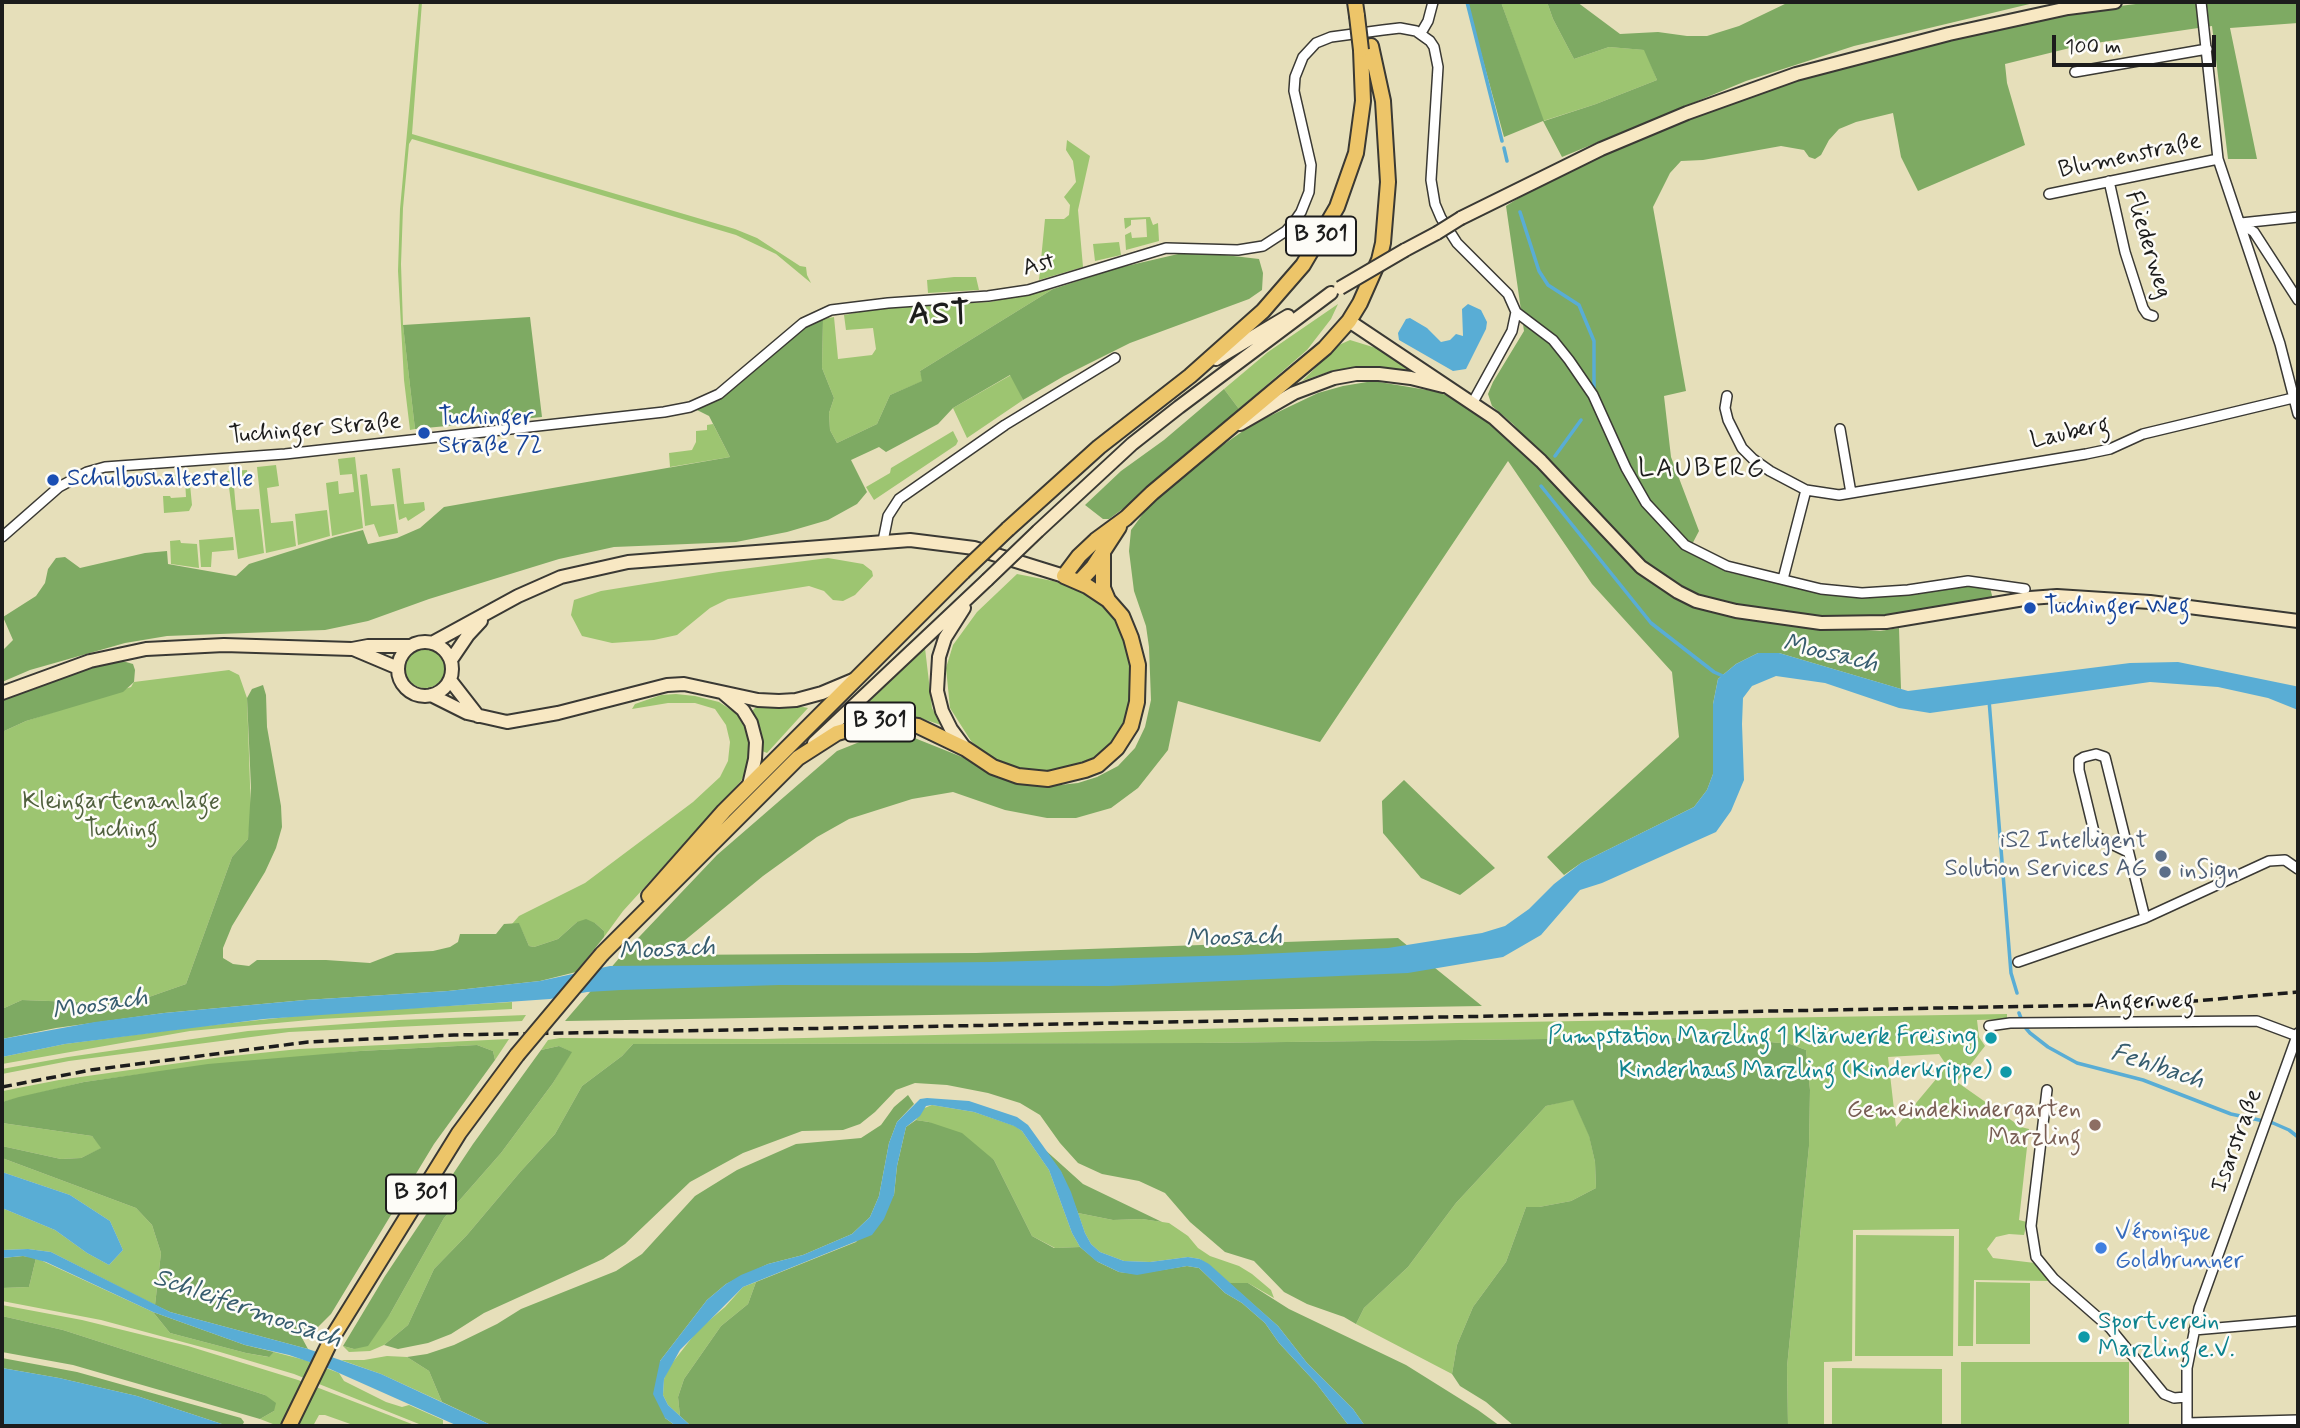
<!DOCTYPE html>
<meta charset="utf-8">
<style>
body{margin:0}
#map{position:relative;width:2300px;height:1428px;overflow:hidden;background:#e6dfba;font-family:Mynerve,sans-serif}
canvas{display:block}
.frame{position:absolute;inset:0;border:4px solid #1c1c1c;pointer-events:none}
.scale{position:absolute;left:2052px;top:35px;width:164px;height:32px;box-sizing:border-box;border:4px solid #1c1c1c;border-top:0;padding-left:9px;font-size:21px;line-height:24px;white-space:nowrap;color:#1c1c1c;-webkit-text-stroke:5px #fdfcf7;paint-order:stroke}
</style>
<div id="map">
<canvas width="2300" height="1428"></canvas>
<div class="frame"></div>
<div class="scale">100 m</div>
</div>
<script>
const c = document.querySelector('canvas').getContext('2d');
c.lineJoin = 'round';
function fill(path, color) { c.fillStyle = color; c.fill(path, 'evenodd'); }
const poly = rows => new Path2D(rows.map(r => 'M' + r).join(''));
function strokePath(path, color, width, dash) { c.strokeStyle = color; c.lineWidth = width; c.lineCap = dash ? 'butt' : 'round'; c.setLineDash(dash || []); c.stroke(path); }
function label(font, color, halo, rows, align = 'center') {
  c.font = font + ' Mynerve,sans-serif'; c.lineWidth = 5; c.setLineDash([]); c.textBaseline = 'middle'; c.strokeStyle = halo; c.fillStyle = color; for (const [text, x, y, turn = 0] of rows) {
    c.save(); c.translate(x, y); c.rotate((+turn || 0) * Math.PI / 180); c.textAlign = isNaN(turn) ? turn : align; if (halo) c.strokeText(text, 0, 0); c.fillText(text, 0, 0); c.restore();
  }
}
fill(poly([
 [419,2,422,2,412,134,735,229,757,238,800,266,806,267,807,275,811,283,776,254,736,235,412,139,409,144,403,208,401,264,403,325,415,429,410,430,404,380,398,271,400,209],
 [1501,2,1547,2,1553,19,1574,59,1609,47,1645,50,1657,80,1596,104,1543,121],
 [1067,140,1090,156,1078,210,1083,267,1039,280,1045,219,1064,219,1069,215,1070,205,1064,197,1076,182,1073,161,1066,150],
 [1150,217,1153,225,1158,223,1159,241,1126,250,1125,235,1131,232,1132,238,1147,237,1146,219,1131,220,1131,225,1125,229,1124,218],
 [1119,242,1121,255,1095,261,1093,244],
 [954,277,976,277,979,290,928,293,927,280],
 [1053,289,920,371,923,381,890,395,877,424,837,443,830,430,829,413,834,398,822,368,823,319,834,317,838,359,872,355,876,349,873,328,846,330,844,315,886,307,990,302],
 [1338,304,1331,319,1307,350,1239,409,1224,389,1268,352],
 [1350,340,1376,348,1415,371,1356,367,1331,371,1302,381,1339,345],
 [1011,375,1023,400,967,438,953,408],
 [713,424,730,457,670,467,669,453,692,450,696,442,696,431,707,430,707,425],
 [953,431,958,441,956,445,874,500,866,487,890,473,891,468],
 [355,457,363,528,332,536,326,483,338,481,339,494,354,492,352,474,340,475,338,459],
 [276,465,279,486,267,488,271,523,293,521,296,546,266,553,257,467],
 [400,468,404,504,424,502,425,510,408,521,406,517,399,520,392,469],
 [247,470,248,486,234,487,236,510,259,509,264,553,238,559,227,471],
 [189,474,192,505,189,511,164,513,163,496,170,496,171,498,186,497,185,480,169,481,169,475],
 [367,474,371,506,394,504,398,533,379,537,374,524,365,526,360,475],
 [327,510,330,536,298,545,295,514],
 [233,537,234,550,212,552,211,567,201,567,199,540],
 [180,540,181,543,197,544,199,568,171,564,170,541],
 [828,558,863,564,872,571,873,576,855,595,843,601,833,600,824,591,809,586,728,599,710,608,677,635,654,640,612,643,582,636,571,615,574,600,601,591,719,572],
 [1017,574,1053,581,1082,591,1102,606,1117,623,1125,643,1132,678,1132,700,1123,733,1100,762,1056,775,1009,768,987,755,971,741,950,708,946,668,953,645,977,612],
 '404 667a21 21 0 1 1 42 0a21 21 0 1 1-42 0Z',
 [925,648,932,708,941,725,917,717,881,713,851,719],
 [229,670,239,675,247,698,251,813,248,839,232,857,186,984,129,1004,22,1000,2,1009,2,732,26,721,131,687,134,682],
 [676,694,695,696,719,702,736,713,749,735,751,745,750,762,746,772,741,781,623,911,604,937,604,931,595,923,577,922,558,939,534,947,529,946,519,924,512,924,519,916,585,883,693,802,720,777,728,761,730,742,726,725,715,709,695,703,668,703,632,709,635,704,661,695],
 [756,707,803,707,808,708,767,753,762,751,760,729,752,711],
 [512,1002,512,1009,320,1019,190,1031,2,1064,2,1057,65,1044,194,1027,316,1014],
 [2007,1014,2007,1019,1977,1020,1979,1037,1985,1046,1957,1082,2021,1127,2029,1129,2019,1220,2027,1222,2024,1235,2009,1234,1996,1237,1987,1249,1993,1258,2035,1263,2051,1281,1974,1280,1973,1346,1958,1346,1959,1229,1853,1230,1852,1361,1824,1362,1824,1426,1788,1426,1787,1367,1809,1146,1810,1090,1806,1050,1790,1044,1719,1037,1200,1043,633,1044,622,1056,582,1086,555,1134,521,1171,467,1235,434,1269,408,1325,384,1345,370,1351,349,1352,343,1346,354,1349,390,1314,444,1218,501,1153,553,1083,571,1052,559,1046,541,1050,548,1040,560,1038,761,1039,1457,1023],
 [1939,1054,1947,1066,1896,1127,1888,1057],
 [526,1015,522,1021,289,1032,69,1061,2,1074,2,1069,68,1057,248,1031,399,1020],
 [509,1039,495,1060,493,1051,477,1045,360,1051,142,1074,84,1082,2,1102,3,1091,59,1080,222,1057,299,1049],
 [1573,1099,1589,1135,1595,1162,1596,1188,1571,1201,1539,1207,1526,1207,1506,1262,1473,1307,1457,1345,1452,1374,1356,1324,1364,1308,1408,1267,1456,1203,1546,1106],
 [932,1105,974,1112,1015,1126,1022,1131,1049,1170,1072,1233,1080,1247,1055,1248,1032,1236,994,1160,929,1122,916,1120,922,1109],
 [2,1123,92,1136,102,1148,81,1158,61,1159,2,1146],
 [2,1158,136,1208,152,1225,161,1253,155,1305,51,1252,28,1249,2,1250,2,1208,55,1230,87,1253,109,1265,123,1250,110,1221,70,1195,2,1172],
 [1078,1213,1113,1220,1142,1219,1169,1223,1188,1236,1198,1248,1210,1256,1239,1266,1252,1274,1271,1290,1274,1298,1248,1283,1229,1283,1200,1259,1188,1257,1150,1262,1124,1261,1100,1252,1091,1244,1085,1233],
 [1856,1235,1954,1236,1953,1356,1855,1356],
 [36,1258,153,1312,170,1333,246,1353,268,1357,274,1352,305,1360,339,1373,344,1381,386,1402,402,1407,409,1405,443,1420,443,1426,424,1426,294,1374,220,1352,101,1320,2,1301,2,1288,29,1287],
 [756,1282,748,1304,721,1326,684,1379,678,1397,680,1416,668,1405,663,1395,664,1379,669,1367,698,1330,725,1307,743,1287],
 [1976,1282,2030,1283,2030,1344,1976,1344],
 [2,1305,82,1320,188,1346,298,1380,417,1426,356,1426,325,1415,319,1415,313,1426,278,1426,260,1419,274,1411,265,1395,63,1330,2,1316],
 [387,1356,407,1357,429,1371,442,1402,381,1374,341,1360,364,1360],
 [1961,1362,2129,1362,2129,1426,1961,1426],
 [1832,1368,1942,1369,1942,1426,1832,1426]
]), '#9dc571');
fill(poly([
 [1467,2,1501,2,1544,121,1596,104,1657,80,1644,50,1609,47,1574,59,1553,19,1547,2,1577,2,1620,34,1658,32,1687,36,1707,36,1739,26,1789,2,2038,2,1854,46,1746,81,1562,157,1543,121,1504,137],
 [2152,2,2298,2,2298,23,2230,28,2257,159,2228,159,2212,26,2082,45,2005,64,2007,83,2025,145,1918,191,1901,157,1893,113,1856,122,1839,129,1829,140,1821,155,1815,159,1809,157,1804,150,1781,146,1703,160,1681,161,1670,173,1653,207,1686,391,1664,396,1671,457,1699,531,1688,552,1727,572,1823,593,1844,596,1884,597,1962,585,1990,588,1993,599,1887,619,1819,619,1695,598,1655,574,1576,495,1513,424,1492,406,1488,394,1493,382,1524,331,1506,206,1549,179,1603,153,1797,79,1950,38,2071,12],
 [1191,251,1259,259,1263,273,1262,290,1249,299,1130,343,1064,376,1023,400,1010,375,953,408,938,424,886,452,879,447,851,460,867,492,857,504,828,520,787,532,736,542,614,547,559,559,429,599,368,621,325,630,167,636,125,643,30,670,2,682,2,651,13,640,3,617,36,596,45,583,48,569,56,558,65,557,80,568,145,553,167,551,168,564,236,576,249,564,335,537,363,530,368,544,397,538,420,528,444,507,730,457,709,416,697,410,734,387,791,336,808,324,821,320,823,319,822,368,834,398,829,413,830,430,837,443,877,424,890,395,922,381,920,371,1053,289,1118,268],
 [530,317,542,417,415,429,403,325],
 [1373,381,1439,392,1470,407,1489,421,1674,594,1822,627,1880,631,1899,628,1901,689,1779,653,1758,653,1736,664,1718,679,1713,704,1713,774,1707,790,1694,807,1581,863,1564,875,1547,857,1679,737,1672,672,1592,584,1508,461,1320,742,1178,701,1168,750,1138,788,1111,808,1076,818,1047,818,1005,810,953,792,912,799,849,819,817,837,763,876,667,955,976,953,1398,938,1482,1006,565,1021,621,956,717,855,837,751,877,735,892,734,912,737,967,759,991,773,1020,784,1051,786,1078,783,1097,777,1118,766,1135,748,1145,727,1151,700,1149,647,1146,626,1134,591,1129,551,1131,530,1148,507,1210,454,1253,424,1318,393,1343,386],
 [1224,389,1239,409,1140,496,1109,519,1103,519,1085,505,1121,471,1164,440],
 [119,660,133,664,135,670,134,682,123,692,26,721,2,732,2,701,62,676],
 [263,685,266,695,267,727,281,806,282,827,276,848,265,872,232,926,223,948,223,958,233,964,249,966,257,960,326,960,370,963,396,953,433,951,450,947,458,942,460,934,496,934,504,924,519,923,529,946,534,947,558,939,577,922,586,919,595,923,604,931,604,937,576,972,540,981,448,991,305,1000,164,1013,56,1028,2,1039,2,1009,22,1000,129,1004,186,984,232,857,248,839,251,788,247,698,252,689],
 [1404,780,1495,868,1460,895,1421,878,1383,833,1382,801],
 [1719,1037,1790,1044,1806,1050,1810,1090,1809,1146,1787,1367,1788,1426,1514,1426,1486,1402,1460,1386,1452,1374,1457,1345,1473,1307,1506,1262,1526,1207,1539,1207,1571,1201,1596,1188,1595,1162,1589,1136,1573,1100,1546,1106,1456,1203,1408,1267,1364,1308,1356,1324,1344,1317,1307,1304,1284,1292,1254,1261,1225,1252,1190,1222,1165,1193,1139,1181,1102,1174,1078,1163,1060,1143,1040,1115,1020,1103,988,1093,947,1085,915,1083,896,1090,875,1112,860,1124,843,1130,802,1131,743,1153,690,1182,625,1244,603,1259,484,1313,451,1334,428,1343,398,1349,384,1345,408,1325,434,1269,467,1235,521,1171,555,1134,582,1086,622,1056,633,1044,1200,1043],
 [477,1045,493,1051,495,1060,434,1144,331,1314,314,1331,309,1329,301,1331,302,1338,308,1349,170,1312,155,1305,161,1253,152,1225,136,1208,2,1158,2,1146,61,1159,81,1158,101,1148,92,1136,2,1123,2,1102,19,1097,84,1082,208,1064,360,1051],
 [559,1046,572,1052,553,1083,501,1153,444,1218,390,1314,368,1346,354,1349,343,1346,385,1276,473,1144,541,1050],
 [908,1095,914,1104,897,1122,889,1143,879,1196,870,1217,852,1234,803,1255,768,1264,726,1284,707,1300,660,1361,665,1418,676,1426,493,1426,442,1402,429,1371,407,1357,427,1354,454,1345,497,1324,521,1309,616,1271,642,1254,695,1196,737,1170,796,1144,861,1138,881,1125,894,1107],
 [916,1120,929,1122,962,1133,994,1160,1032,1236,1054,1248,1080,1247,1098,1262,1119,1272,1137,1274,1187,1266,1199,1268,1225,1293,1242,1303,1265,1323,1279,1343,1316,1383,1349,1426,691,1426,680,1416,678,1397,684,1379,721,1326,748,1304,756,1282,856,1242,894,1195,897,1166,906,1127],
 [1043,1148,1083,1184,1162,1222,1142,1219,1113,1220,1078,1213,1061,1172],
 [23,1256,36,1258,29,1287,2,1288,2,1258],
 [1229,1283,1248,1283,1289,1309,1406,1365,1478,1410,1500,1426,1365,1426,1353,1409,1307,1363,1278,1326],
 [153,1312,245,1345,274,1352,269,1357,246,1353,170,1333],
 [2,1316,63,1330,265,1395,276,1403,274,1411,260,1419,73,1365,2,1352],
 [2,1358,77,1372,241,1418,244,1422,242,1426,228,1426,137,1396,59,1378,2,1368]
]), '#7eaa63');
fill(poly([
 [1468,304,1481,310,1487,322,1486,329,1466,369,1453,371,1399,340,1398,333,1406,319,1410,318,1427,328,1441,342,1450,340,1456,334,1463,336,1462,309],
 [1758,653,1779,653,1908,691,2130,663,2178,662,2295,686,2298,687,2298,710,2268,698,2218,687,2150,682,1930,713,1899,708,1825,683,1776,676,1752,686,1743,698,1742,724,1744,780,1731,811,1716,832,1602,883,1580,890,1541,935,1503,957,1408,973,1109,986,779,985,621,990,587,992,550,999,264,1019,65,1044,2,1057,2,1039,95,1022,164,1013,305,1000,448,991,540,981,610,966,991,962,1240,955,1388,948,1482,933,1505,926,1529,909,1554,884,1581,863,1694,807,1707,790,1713,774,1713,704,1718,679,1736,664],
 [927,1098,969,1101,1017,1117,1028,1125,1061,1171,1071,1192,1085,1233,1091,1244,1100,1252,1124,1261,1150,1262,1188,1257,1200,1259,1209,1264,1278,1326,1307,1363,1353,1409,1365,1426,1349,1426,1316,1383,1279,1343,1265,1323,1242,1303,1225,1293,1199,1268,1187,1266,1137,1275,1119,1272,1096,1261,1080,1247,1072,1233,1049,1170,1022,1131,1014,1126,974,1112,932,1105,926,1106,920,1116,906,1127,897,1166,894,1195,884,1219,872,1235,743,1287,680,1350,664,1379,663,1395,668,1405,691,1426,676,1426,665,1418,653,1394,660,1361,707,1300,726,1284,741,1275,768,1264,803,1255,852,1234,870,1217,879,1196,889,1143,897,1122,920,1099],
 [2,1172,70,1195,110,1221,123,1250,109,1265,87,1253,55,1230,2,1208],
 [28,1249,51,1252,170,1312,308,1349,381,1374,493,1426,458,1426,330,1369,289,1355,245,1345,153,1312,46,1262,23,1256,2,1258,2,1250],
 [2,1368,59,1378,137,1396,228,1426,2,1426]
]), '#59add5');
strokePath(poly([
 [1467,2,1502,141],
 [1504,148,1507,161],
 [1520,212,1539,271,1548,285,1579,305,1594,341,1594,391],
 [1555,456,1581,420],
 [1541,486,1651,623,1714,672,1725,677],
 [1989,700,2011,973,2017,993],
 [2019,1013,2024,1026,2030,1033,2048,1047,2077,1063,2143,1080,2231,1114,2273,1123,2289,1130,2298,1137]
]), '#59add5', 3.5);
const street = poly([
 [2201,2,2218,159,2280,344,2298,414],
 [1421,33,1428,21,1433,2],
 [2075,72,2207,49],
 [2109,181,2125,252,2143,308,2147,314,2153,316],
 [2049,194,2218,159],
 [2240,223,2254,232,2298,300],
 [2241,223,2298,217],
 [1516,312,1553,340,1569,360,1593,395,1626,468,1646,503,1685,545,1727,566,1821,589,1862,593,1908,590,1968,581,2025,589],
 [1727,396,1725,408,1728,420,1742,448,1753,459,1770,471,1806,490,1839,495,2086,454,2110,449,2143,434,2293,398],
 [1840,429,1851,493],
 [2,537,59,487,87,472,105,467,285,454,664,412,690,407,719,394,803,323,831,310,888,303,988,296,1028,290,1166,248,1238,250,1263,246,1286,231,1294,222,1301,212,1309,192,1311,165,1294,91,1295,77,1303,57,1316,43,1331,37,1383,30,1400,28,1416,31,1430,41,1434,47,1438,67,1431,180,1435,204,1441,218,1457,243,1508,294,1516,312,1512,331,1473,402],
 [883,541,888,516,899,499,1005,425,1115,358],
 [1783,579,1806,490],
 [2128,852,2095,836,2079,770,2079,760,2084,757,2096,754,2105,757,2145,918],
 [2018,962,2145,918,2269,861,2285,860,2298,869],
 [1989,1026,2010,1023,2257,1021,2297,1036],
 [2047,1090,2031,1226,2036,1257,2054,1279,2110,1328,2164,1394,2174,1398,2186,1397],
 [2194,1330,2298,1321],
 [2187,1423,2298,1420],
 [2187,1426,2187,1368,2199,1308,2298,1033]
]);
const secondary = poly([
 [1461,218,1601,149,1687,113,1796,74,1949,34,2068,8,2115,2],
 [1405,250,1437,233],
 [1349,321,1494,418,1541,461,1641,567,1678,592,1696,601,1736,611,1821,623,1886,622,2030,598,2057,596,2150,602,2298,621],
 [1216,359,1288,316],
 [1240,424,1294,393,1334,378,1356,374,1379,374,1411,378,1443,386],
 [1038,531,1132,444,1179,407,1331,293],
 [964,608,945,638,939,657,937,691,942,711,951,729,965,748],
 '398 669a27 27 0 1 1 54 0a27 27 0 1 1-54 0Z',
 [432,643,518,596,561,577,628,562,910,540,974,548,1064,576],
 [353,649,398,668],
 [451,660,468,635,481,621],
 [450,680,478,716],
 [2,693,90,661,146,649,224,645,352,649,368,646,410,646],
 [723,693,743,710,751,723,756,742,755,759,749,785],
 [431,695,467,713,507,722,558,713,667,685,684,684,758,700,779,701,796,700,822,693,853,680],
 [814,743,987,580]
]);
const primary = poly([
 [1355,2,1357,16],
 [1008,529,1099,447,1190,376,1263,311,1303,265,1337,207,1356,153,1363,101,1361,50],
 [1103,554,1103,588,1108,600],
 [1079,582,1093,567,1119,527],
 [649,896,724,811,963,572],
 [602,954,798,758,837,733,868,724,885,722,918,726,966,749,993,767,1018,776,1048,779,1085,770,1098,765,1117,748,1131,726,1137,702,1138,665,1131,638,1122,616,1108,600,1087,586,1064,576,1079,556,1096,540,1126,518,1152,493,1325,348,1349,321,1360,303,1379,260,1383,243,1388,182,1383,101,1371,46],
 [289,1426,332,1338,459,1133,517,1055]
]);
strokePath(street, '#3a3934', 12);
strokePath(secondary, '#3a3934', 16);
strokePath(primary, '#3a3934', 18);
strokePath(street, '#fff', 9);
strokePath(secondary, '#f8e8c3', 12);
strokePath(primary, '#edc569', 14);
strokePath(poly([
 [2,1087,91,1070,308,1042,454,1035,2160,1004,2298,992]
]), '#1c1c1c', 3.5, [10, 5]);
const secondaryBridge = poly([
 [1437,233,1461,218],
 [1340,288,1405,250],
 [987,580,1038,531]
]);
const primaryBridge = poly([
 [1357,16,1361,50],
 [963,572,1008,529],
 [517,1055,602,954]
]);
strokePath(secondaryBridge, '#3a3934', 16, []);
strokePath(primaryBridge, '#3a3934', 18, []);
strokePath(secondaryBridge, '#f8e8c3', 12);
strokePath(primaryBridge, '#edc569', 14);
for (const [x, y, r, color] of [
 [424,433,7,"#1a4fb4"],
 [53,480,7,"#1a4fb4"],
 [2030,608,7,"#1a4fb4"],
 [2161,856,7,"#5c6f8a"],
 [2165,872,7,"#5c6f8a"],
 [1991,1038,7,"#0f9aa8"],
 [2006,1072,7,"#0f9aa8"],
 [2095,1125,7,"#8d6e63"],
 [2101,1248,7,"#3f7fe0"],
 [2084,1337,7,"#0f9aa8"]
]) { const dot = new Path2D(); dot.arc(x, y, r, 0, 2 * Math.PI); c.fillStyle = color; c.fill(dot); strokePath(dot, '#fdfcf7', 2.5); }
for (const [x, y, w] of [
 [1321,236,70],
 [880,722,70],
 [421,1194,70]
]) { const box = new Path2D(); box.roundRect(x - w / 2, y - 19.5, w, 39, 5); c.fillStyle = '#fdfcf7'; c.fill(box); strokePath(box, '#1c1c1c', 2); }
label('bold 23px', '#1c1c1c', null, [
 ["B 301",1321,236],
 ["B 301",880,722],
 ["B 301",421,1194]
]);
label('24px', '#1c1c1c', '#fdfcf7', [
 ["Blumenstraße",2130,157,-12],
 ["Fliederweg",2147,245,73],
 ["Ast",1039,266,-16],
 ["Tuchinger Straße",315,430,-5],
 ["Lauberg",2070,434,-12],
 ["Angerweg",2144,1003,-1],
 ["Isarstraße",2238,1141,-70]
]);
label('24px', '#164399', '#fdfcf7', [
 ["Tuchinger",438,419],
 ["Straße 72",438,447],
 ["Schulbushaltestelle",67,480],
 ["Tuchinger Weg",2044,608]
], 'left');
label('24px', '#50603e', '#fdfcf7', [
 ["Kleingartenanlage",121,803],
 ["Tuching",121,831]
]);
label('24px', '#4e5e75', '#fdfcf7', [
 ["iS2 Intelligent",2147,842],
 ["Solution Services AG",2147,870],
 ["inSign",2179,872,"left"]
], 'right');
label('24px', '#0d838f', '#fdfcf7', [
 ["Pumpstation Marzling 1 Klärwerk Freising",1977,1038],
 ["Kinderhaus Marzling (Kinderkrippe)",1992,1072],
 ["Sportverein",2098,1323,"left"],
 ["Marzling e.V.",2098,1351,"left"]
], 'right');
label('24px', '#785e54', '#fdfcf7', [
 ["Gemeindekindergarten",2081,1111],
 ["Marzling",2081,1139]
], 'right');
label('24px', '#366cbe', '#fdfcf7', [
 ["Véronique",2115,1234],
 ["Goldbrunner",2115,1262]
], 'left');
c.letterSpacing = '2px';
label('26px', '#1c1c1c', '#fdfcf7', [
 ["LAUBERG",1702,471]
]);
c.letterSpacing = '0px';
label('italic 26px', '#375d6f', '#fdfcf7', [
 ["Moosach",1830,655,13],
 ["Moosach",1234,939,-2],
 ["Moosach",667,951,-3],
 ["Moosach",100,1006,-9],
 ["Fehlbach",2157,1068,18],
 ["Schleifermoosach",247,1310,19]
]);
c.letterSpacing = '2px';
label('bold 32px', '#1c1c1c', '#fdfcf7', [
 ["AST",940,316]
]);
c.letterSpacing = '0px';
</script>
